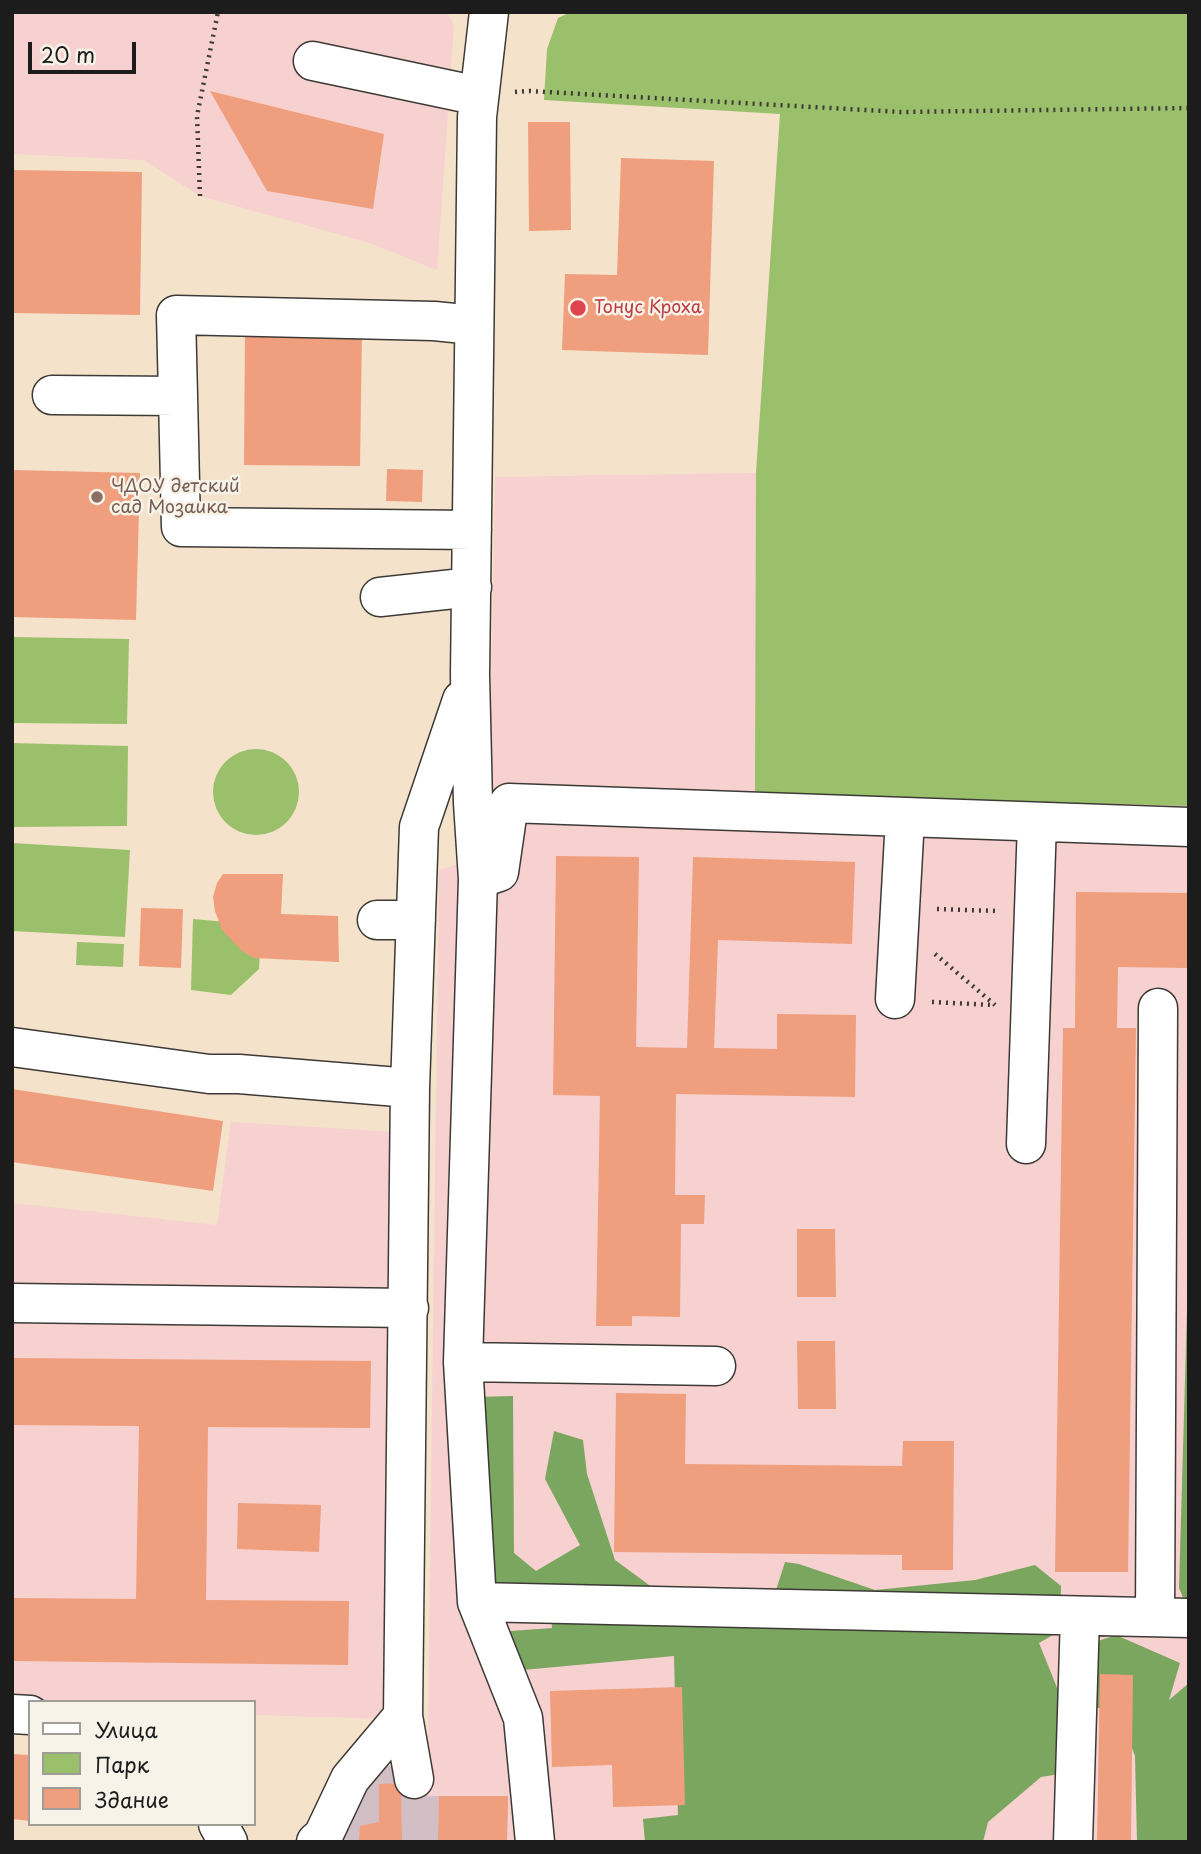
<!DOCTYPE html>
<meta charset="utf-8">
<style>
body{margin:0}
#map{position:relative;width:1201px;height:1854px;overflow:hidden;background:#f5e2cb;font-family:"Playpen Sans",sans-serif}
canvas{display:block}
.frame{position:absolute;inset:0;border:14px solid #1c1c1c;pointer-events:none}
.legend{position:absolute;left:28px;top:1700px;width:228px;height:126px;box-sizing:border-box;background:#f7f3e8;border:2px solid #9f9d96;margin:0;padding:9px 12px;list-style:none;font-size:21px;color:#1c1c1c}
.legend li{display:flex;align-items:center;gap:14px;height:35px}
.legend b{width:35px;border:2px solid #9f9d96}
.scale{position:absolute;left:28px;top:42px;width:108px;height:32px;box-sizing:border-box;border:4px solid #1c1c1c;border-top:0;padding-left:9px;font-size:21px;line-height:24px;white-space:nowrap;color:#1c1c1c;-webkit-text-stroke:5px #f7f3e8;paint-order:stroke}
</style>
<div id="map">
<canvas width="1201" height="1854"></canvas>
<div class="frame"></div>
<ul class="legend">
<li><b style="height:9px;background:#fff"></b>Улица</li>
<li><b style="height:19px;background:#9ac06b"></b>Парк</li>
<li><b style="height:19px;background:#ef9f7d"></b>Здание</li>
</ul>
<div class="scale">20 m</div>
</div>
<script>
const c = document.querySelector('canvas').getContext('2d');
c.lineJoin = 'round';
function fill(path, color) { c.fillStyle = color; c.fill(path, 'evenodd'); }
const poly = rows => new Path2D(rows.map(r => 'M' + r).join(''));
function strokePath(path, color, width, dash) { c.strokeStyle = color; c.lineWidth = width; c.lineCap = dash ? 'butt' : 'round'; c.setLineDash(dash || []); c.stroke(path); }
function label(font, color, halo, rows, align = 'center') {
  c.font = font + ' "Playpen Sans",sans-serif'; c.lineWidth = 5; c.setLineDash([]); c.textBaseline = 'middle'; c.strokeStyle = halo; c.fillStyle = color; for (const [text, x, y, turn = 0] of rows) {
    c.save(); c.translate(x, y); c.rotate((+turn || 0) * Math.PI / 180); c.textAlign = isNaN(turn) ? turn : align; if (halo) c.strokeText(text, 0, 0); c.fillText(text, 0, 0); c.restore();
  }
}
fill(poly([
 [12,12,447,12,454,25,437,270,370,243,200,196,144,160,12,154],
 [780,114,1189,121,1189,1842,507,1842,427,1796,439,870,488,855,495,477,756,473],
 [231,1122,395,1132,390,1719,254,1715,254,1702,30,1702,12,1704,12,1203,217,1225]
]), '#f7d0d0');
fill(poly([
 [427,1765,427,1796,508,1796,507,1842,332,1842,371,1772,387,1766]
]), '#d2bec5');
fill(poly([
 [571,12,1189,12,1189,806,755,794,756,473,780,114,544,100,547,49,558,18],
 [12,637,129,639,127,724,12,723],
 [12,743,128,746,127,826,12,827],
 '213 792a43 43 0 1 1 86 0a43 43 0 1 1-86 0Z',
 [12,843,130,850,125,937,12,931],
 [193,919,261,925,259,969,231,995,191,990],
 [77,942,124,944,123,967,76,965]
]), '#9ac06b');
fill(poly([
 [1189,1240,1189,1612,1179,1588],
 [513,1396,514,1553,536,1571,580,1545,545,1479,554,1431,583,1440,587,1474,615,1560,698,1621,768,1615,785,1562,799,1564,875,1590,975,1580,1035,1565,1061,1586,1060,1631,1039,1643,1064,1705,1086,1645,1116,1635,1180,1663,1169,1700,1189,1683,1189,1842,1137,1842,1135,1756,1116,1706,1090,1709,1085,1770,1041,1777,988,1822,983,1842,645,1842,643,1819,678,1815,674,1656,523,1670,504,1655,511,1631,552,1628,550,1594,499,1585,476,1570,475,1397]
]), '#7ba65f');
fill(poly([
 [210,91,384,134,373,209,267,191],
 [528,122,570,122,571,230,529,231],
 [621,158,714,161,708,355,562,350,565,274,617,275],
 [12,170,142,172,140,315,12,313],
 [245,329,362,331,360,466,244,465],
 [387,469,423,470,422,502,386,501],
 [12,470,140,473,136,620,12,617],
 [556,856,639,857,636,1047,687,1048,693,857,855,862,852,944,718,940,714,1048,777,1049,777,1014,856,1015,855,1097,676,1094,675,1195,705,1195,704,1224,681,1224,680,1317,632,1316,632,1326,596,1326,600,1096,553,1095],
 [223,874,283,874,281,914,338,916,339,962,254,958,242,951,222,930,215,911,213,897,217,883],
 [1076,892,1189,893,1189,968,1118,967,1117,1028,1136,1028,1128,1572,1055,1572,1063,1028,1075,1028],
 [141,908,183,909,181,968,139,966],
 [12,1089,223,1121,213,1191,12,1162],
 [797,1229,835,1229,836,1297,797,1297],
 [797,1341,835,1341,836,1409,798,1409],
 [12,1358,371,1361,370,1428,208,1427,206,1600,349,1601,348,1665,12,1661,12,1598,136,1599,139,1426,12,1425],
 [616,1393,686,1394,685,1464,902,1466,903,1441,954,1441,953,1570,902,1570,902,1555,614,1552],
 [238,1503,321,1505,319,1552,237,1549],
 [1100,1674,1133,1675,1131,1842,1097,1842],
 [682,1687,685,1805,613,1807,612,1765,552,1767,550,1691],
 [12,1754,30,1755,30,1821,12,1819],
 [401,1783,402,1842,359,1842,360,1826,379,1822,379,1784],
 [439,1796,508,1796,507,1842,438,1842]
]), '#ef9f7d');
const minor = poly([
 [489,12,477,117,470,675,473,803,478,879,463,1362,716,1366],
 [313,61,479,96],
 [52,395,178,396,181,527,472,530],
 [178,396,176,315,434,321,474,325],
 [380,597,472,587],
 [478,879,499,872,509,803,1189,827],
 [377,920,416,920],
 [895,999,905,818],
 [12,1047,209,1074,239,1074,410,1088],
 [1026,1144,1037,822],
 [12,1303,409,1308],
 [463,1362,477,1602,1189,1618],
 [477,1602,523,1718,535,1842],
 [1155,1617,1158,1008],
 [12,1714,30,1715],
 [414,1779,403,1716,410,1088,419,827,462,700],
 [218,1824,228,1842],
 [316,1842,323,1836,350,1779,403,1716],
 [1073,1842,1080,1616]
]);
strokePath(minor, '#3d3a36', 41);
strokePath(poly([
 [515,92,529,91,901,112,1189,108],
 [200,196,197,116,218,12],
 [937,909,998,911],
 [935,954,995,1005],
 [932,1002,993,1005]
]), '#3d3a36', 4.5, [2, 5]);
strokePath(minor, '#fff', 38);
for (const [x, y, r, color] of [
 [578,308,9,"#e0444e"],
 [97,497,7,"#8d6e63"]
]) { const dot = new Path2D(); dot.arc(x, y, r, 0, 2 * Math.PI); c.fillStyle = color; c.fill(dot); strokePath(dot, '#f7f3e8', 2.5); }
label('18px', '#be3a42', '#f7f3e8', [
 ["Тонус Кроха",594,308]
], 'left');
label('18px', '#785e54', '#f7f3e8', [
 ["ЧДОУ детский",111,487],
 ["сад Мозаика",111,508]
], 'left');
</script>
